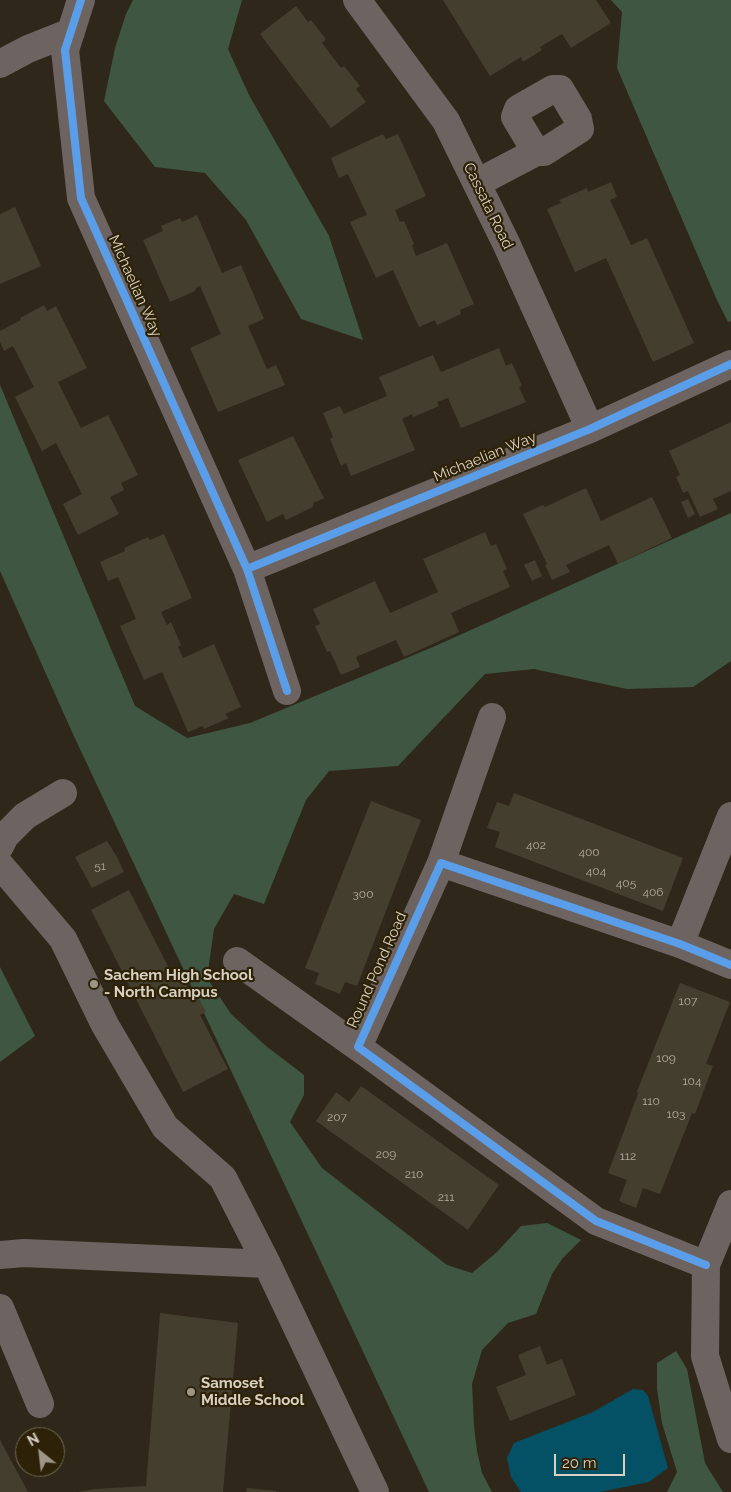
<!DOCTYPE html>
<style>
body{margin:0}
#map{position:relative;width:731px;height:1492px;overflow:hidden;background:#2f281a;font-family:Raleway,sans-serif}
canvas{display:block}
.north{position:absolute;left:15px;top:1427px;width:50px;height:50px;box-sizing:border-box;background:#2d2208;border:1px solid #716852;border-radius:50%;rotate:331deg;font-size:14px;font-weight:700;line-height:20px;text-align:center;color:#d8d1c2}
.north::after{content:'';display:block;margin:auto;width:18px;height:22px;background:#9d9687;clip-path:polygon(50% 0,100% 100%,50% 72%,0 100%)}
.scale{position:absolute;left:554px;top:1454px;width:71px;height:22px;box-sizing:border-box;border:2px solid #d8d1c2;border-top:0;padding-left:6px;font-size:15px;line-height:18px;white-space:nowrap;color:#d8d1c2;-webkit-text-stroke:4px #2d2208;paint-order:stroke}
</style>
<div id="map">
<canvas width="731" height="1492"></canvas>
<div class="north">N</div>
<div class="scale">20 m</div>
</div>
<script>
const c = document.querySelector('canvas').getContext('2d');
c.lineJoin = 'round';
function fill(path, color) { c.fillStyle = color; c.fill(path, 'evenodd'); }
const poly = rows => new Path2D(rows.map(r => 'M' + r).join(''));
function strokePath(path, color, width, dash) { c.strokeStyle = color; c.lineWidth = width; c.lineCap = dash ? 'butt' : 'round'; c.setLineDash(dash || []); c.stroke(path); }
function label(font, color, halo, rows, align = 'center') {
  c.font = font + ' Raleway,sans-serif'; c.lineWidth = 4.5; c.setLineDash([]); c.textBaseline = 'middle'; c.strokeStyle = halo; c.fillStyle = color; for (const [text, x, y, turn = 0] of rows) {
    c.save(); c.translate(x, y); c.rotate((+turn || 0) * Math.PI / 180); c.textAlign = isNaN(turn) ? turn : align; if (halo) c.strokeText(text, 0, 0); c.fillText(text, 0, 0); c.restore();
  }
}
fill(poly([
 [133,0,242,0,228,49,249,95,329,236,363,340,301,319,246,220,205,173,155,167,104,101,115,48,126,14],
 [611,0,731,0,731,321,728,322,716,298,617,68,622,12],
 [0,385,135,706,187,738,250,723,433,647,731,513,731,661,693,687,627,689,534,669,485,674,398,766,329,771,306,800,264,904,234,894,214,929,207,978,231,1014,266,1046,304,1075,304,1095,290,1122,322,1168,447,1265,472,1273,497,1252,521,1226,547,1223,581,1240,562,1259,552,1274,536,1314,508,1323,482,1350,472,1384,474,1426,477,1451,482,1473,492,1492,429,1492,72,732,0,571],
 [0,967,35,1036,0,1062],
 [676,1351,687,1369,705,1463,723,1492,667,1492,677,1472,662,1423,657,1389,657,1363]
]), '#3f5642');
fill(poly([
 [633,1389,643,1390,648,1396,668,1468,649,1482,600,1492,521,1492,511,1477,507,1458,514,1443,593,1412]
]), '#045166');
fill(poly([
 [443,0,596,0,611,23,571,48,562,34,540,47,542,50,523,62,521,57,490,76],
 [296,6,308,22,311,20,326,39,322,43,341,68,344,66,360,86,356,89,366,102,331,128,260,34],
 [383,134,386,139,398,134,426,196,395,210,400,222,404,221,414,244,412,245,416,256,447,243,474,304,460,310,461,314,437,325,435,320,419,327,393,270,376,278,350,222,367,215,348,174,339,178,331,158],
 [611,182,617,197,610,200,631,245,647,238,694,343,653,362,606,258,575,272,547,209,561,203,559,200,587,188,588,192],
 [15,207,41,266,0,284,0,214],
 [197,215,222,273,241,265,264,319,248,326,267,369,276,365,285,385,218,412,190,348,221,334,200,286,196,288,195,291,170,302,143,240,163,231,161,226,180,218,182,222],
 [44,305,47,311,56,306,87,368,58,382,81,428,108,415,138,475,121,483,124,490,110,497,119,514,78,535,63,504,82,494,56,443,42,451,15,397,34,387,13,346,4,351,0,342,0,331,21,320,20,318],
 [499,348,506,366,512,363,522,386,519,387,526,402,461,428,448,398,437,402,439,406,413,417,412,414,402,419,415,450,351,476,346,463,341,466,330,439,333,437,323,413,340,406,344,414,387,396,379,377,433,355,441,372],
 [731,422,731,491,713,499,718,509,700,517,688,491,683,493,676,477,680,475,669,451],
 [293,436,324,498,313,503,313,507,286,520,283,514,267,522,238,460],
 [586,488,601,521,652,497,672,538,618,564,609,545,566,565,570,572,552,580,545,565,547,564,523,514,543,505,545,507],
 [688,499,695,514,688,518,681,502],
 [485,532,491,546,496,544,507,569,503,571,510,587,451,613,459,632,404,657,396,640,356,657,360,667,341,675,330,651,327,652,315,626,320,624,313,609,375,581,390,613,438,592,423,559],
 [164,534,192,598,161,612,167,625,171,622,181,645,178,647,183,658,214,644,241,707,225,714,229,718,204,729,203,726,188,732,162,672,144,680,120,626,136,619,118,577,108,581,100,562,125,551,124,548,148,537,150,540],
 [535,560,542,576,532,581,524,565],
 [514,793,683,858,663,911,495,847,500,832,487,828,497,802,509,806],
 [371,801,421,820,357,986,345,982,340,994,315,984,319,973,305,968],
 [107,841,117,857,124,872,92,888,75,857],
 [129,890,173,976,180,972,193,997,197,995,206,1012,200,1015,228,1069,183,1092,91,910],
 [680,983,730,1002,706,1064,713,1066,695,1114,692,1113,660,1194,643,1188,636,1208,619,1201,627,1180,608,1173,639,1091,636,1094],
 [361,1086,499,1185,468,1230,316,1121,336,1092,349,1102],
 [160,1313,238,1323,223,1492,78,1492,94,1489,146,1486],
 [540,1346,547,1365,562,1359,576,1395,510,1421,496,1387,526,1375,518,1355],
 [0,1440,28,1492,0,1492],
 [247,1488,276,1491,276,1492,246,1492]
]), '#443e2f');
strokePath(poly([
 [81,0,65,50,81,198,247,569,287,691],
 [357,0,446,121,506,243,590,429],
 [0,64,28,49,71,32],
 [477,183,536,152,515,117,518,109,553,89,560,89,578,119,580,129,544,152,536,152],
 [247,569,590,429,731,364],
 [0,846,5,836,25,816,63,793],
 [441,863,492,717],
 [0,865,63,939,105,1025,165,1127,223,1178,267,1264,375,1492],
 [680,944,731,816],
 [237,961,358,1047],
 [731,1204,706,1265,705,1356,731,1439],
 [0,1255,24,1253,267,1264],
 [706,1265,596,1221,358,1047,441,863,680,944,731,965],
 [0,1308,40,1404]
]), '#6d6461', 28);
strokePath(poly([
 [81,0,65,50,81,198,247,569,287,691],
 [247,569,590,429,731,364],
 [706,1265,596,1221,358,1047,441,863,680,944,731,965]
]), '#5a9eea', 8);
for (const [x, y, r, color] of [
 [94,984,5,"#9d9687"],
 [191,1392,5,"#9d9687"]
]) { const dot = new Path2D(); dot.arc(x, y, r, 0, 2 * Math.PI); c.fillStyle = color; c.fill(dot); strokePath(dot, '#2d2208', 2); }
label('12px', '#b3ac9d', null, [
 ["402",536,845],
 ["400",589,852],
 ["51",100,866],
 ["404",596,871],
 ["405",626,883],
 ["406",653,892],
 ["300",363,894],
 ["107",688,1001],
 ["109",666,1058],
 ["104",692,1081],
 ["110",651,1101],
 ["103",676,1114],
 ["207",337,1117],
 ["209",386,1154],
 ["112",628,1156],
 ["210",414,1174],
 ["211",446,1197]
]);
label('15px', '#d8d1c2', '#2d2208', [
 ["Cassata Road",488,206,64],
 ["Michaelian Way",135,286,66],
 ["Michaelian Way",485,457,-22],
 ["Round Pond Road",377,970,-66]
]);
label('bold 15px', '#d8d1c2', '#2d2208', [
 ["Sachem High School",104,975],
 ["- North Campus",104,992],
 ["Samoset",201,1383],
 ["Middle School",201,1400]
], 'left');
</script>
